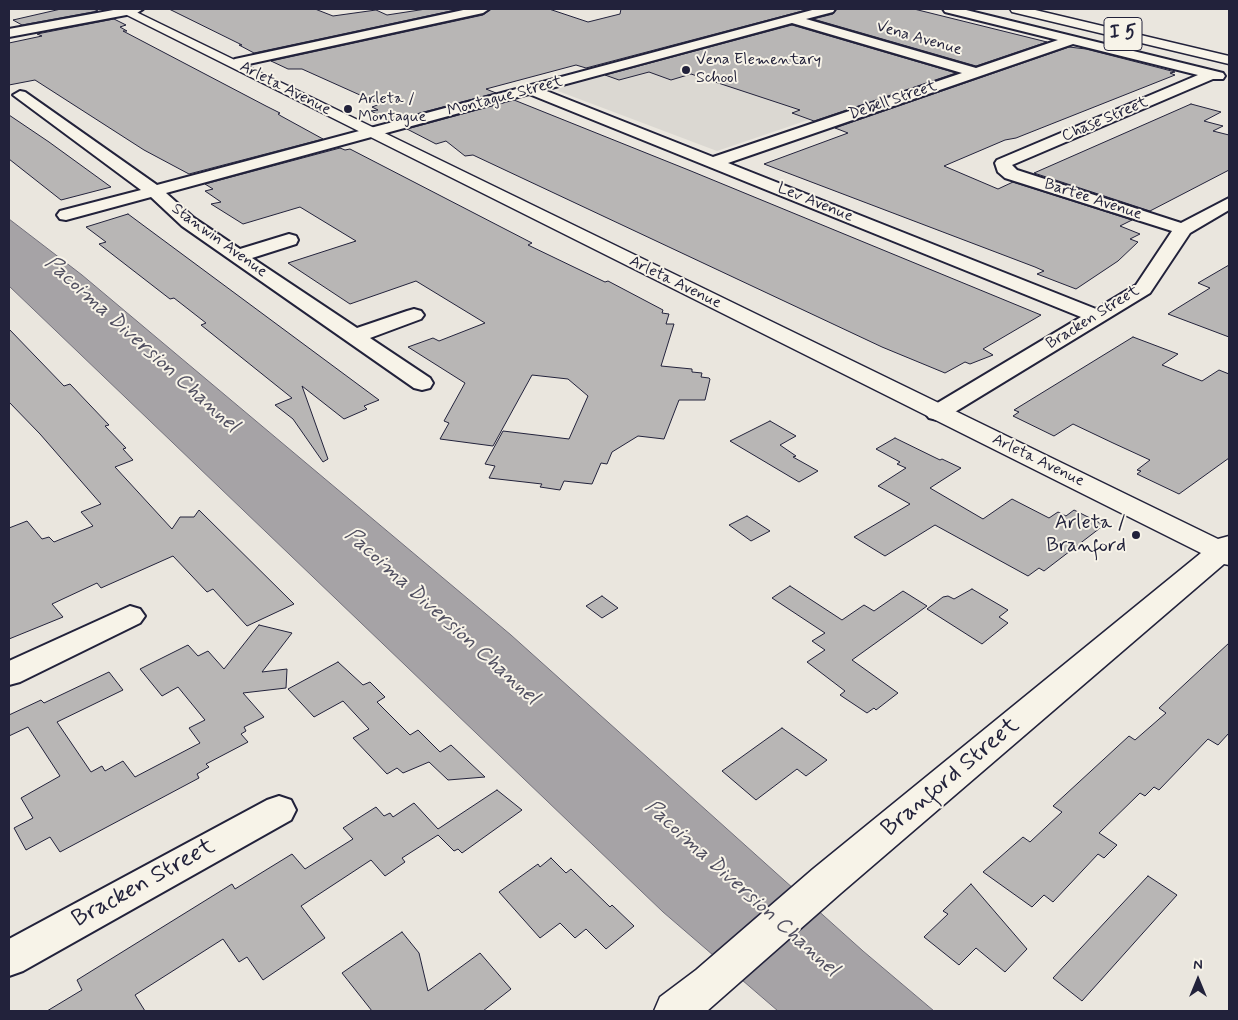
<!DOCTYPE html>
<style>
body{margin:0}
#map{position:relative;width:1238px;height:1020px;overflow:hidden;background:#eae6de;font-family:Mynerve,sans-serif}
canvas{display:block}
.frame{position:absolute;inset:0;border:10px solid #22223b;pointer-events:none}
.north{position:absolute;left:1173px;top:955px;width:50px;height:50px;-webkit-text-stroke:4px #f7f3e8;paint-order:stroke;rotate:0deg;font-size:14px;font-weight:700;line-height:20px;text-align:center;color:#22223b}
.north::after{content:'';display:block;margin:auto;width:18px;height:22px;background:#22223b;clip-path:polygon(50% 0,100% 100%,50% 72%,0 100%)}
</style>
<div id="map">
<canvas width="1238" height="1020"></canvas>
<div class="frame"></div>
<div class="north">N</div>
</div>
<script>
const c = document.querySelector('canvas').getContext('2d');
c.lineJoin = 'round';
function fill(path, color) { c.fillStyle = color; c.fill(path, 'evenodd'); }
const poly = rows => new Path2D(rows.map(r => 'M' + r).join(''));
function strokePath(path, color, width, dash) { c.strokeStyle = color; c.lineWidth = width; c.lineCap = dash ? 'butt' : 'round'; c.setLineDash(dash || []); c.stroke(path); }
function label(font, color, halo, rows, align = 'center') {
  c.font = font + ' Mynerve,sans-serif'; c.lineWidth = 4; c.setLineDash([]); c.textBaseline = 'middle'; c.strokeStyle = halo; c.fillStyle = color; for (const [text, x, y, turn = 0] of rows) {
    c.save(); c.translate(x, y); c.rotate((+turn || 0) * Math.PI / 180); c.textAlign = isNaN(turn) ? turn : align; if (halo) c.strokeText(text, 0, 0); c.fillText(text, 0, 0); c.restore();
  }
}
fill(poly([
 [794,24,955,70,717,151,558,91,560,88]
]), '#dbd8d2');
const water = poly([
 [9,219,82,275,511,635,863,951,934,1011,778,1011,663,912,9,286,9,219]
]);
fill(water, '#a6a3a6');
strokePath(water, '#716f7b', 1);
const building = poly([
 [61,9,93,9,98,11,22,25,13,20,61,9],
 [169,9,315,9,333,16,376,10,387,15,426,9,460,9,254,53,239,45,242,45,169,9],
 [491,9,549,9,588,22,620,14,621,9,810,9,586,68,576,65,486,89,496,93,390,121,371,111,378,110,372,107,380,104,302,69,288,69,271,61,483,15,491,9],
 [837,9,914,9,1047,42,976,66,813,19,833,14,837,9],
 [114,19,126,25,120,27,127,31,123,31,266,106,280,113,278,114,281,116,323,139,189,174,144,150,35,80,9,85,9,43,42,36,37,34,114,19],
 [792,25,956,73,814,121,792,113,800,110,691,74,671,80,649,72,619,80,605,75,792,25],
 [1069,47,1086,49,1160,68,1175,72,1170,73,1175,75,1016,138,1005,140,944,166,998,189,1013,182,1132,220,1120,226,1140,234,1130,239,1138,242,1118,261,1076,289,1037,274,1044,271,1035,267,764,164,848,133,835,128,1069,47],
 [514,100,691,171,1041,315,983,349,993,355,970,364,965,362,945,373,882,347,473,155,465,156,446,141,436,144,407,129,514,100],
 [1191,104,1221,112,1204,121,1223,126,1213,131,1229,135,1229,170,1150,211,1034,173,1191,104],
 [9,115,49,142,111,187,61,200,9,159,9,115],
 [340,148,345,150,350,149,532,243,528,245,605,282,608,281,663,310,662,313,669,314,666,324,674,324,661,366,692,369,692,372,702,373,701,377,709,378,710,379,705,400,679,400,664,439,638,436,612,452,607,464,601,463,592,484,564,481,560,490,540,487,542,484,489,478,495,466,485,464,503,431,569,439,588,396,568,379,532,375,493,446,440,439,449,423,444,421,465,383,408,347,433,338,439,341,485,323,416,281,350,304,288,263,356,241,300,207,243,224,211,204,221,202,205,191,213,189,205,184,340,148],
 [128,214,379,400,364,406,367,409,344,419,302,386,328,459,323,462,293,419,275,405,292,398,201,325,206,323,174,298,170,299,99,244,106,242,86,227,128,214],
 [1229,265,1229,337,1168,314,1210,288,1198,283,1229,265],
 [9,329,64,386,70,384,109,425,105,426,126,448,123,449,133,460,115,467,172,529,180,517,194,517,199,510,294,604,247,626,213,589,207,592,173,556,101,588,97,583,52,604,63,617,9,639,9,528,27,521,42,539,49,537,54,542,93,526,81,512,101,504,40,434,9,402,9,329],
 [1133,337,1178,354,1162,365,1202,381,1219,370,1229,374,1229,458,1179,494,1137,474,1141,471,1137,470,1150,460,1113,443,1073,424,1054,436,1013,416,1019,412,1014,410,1133,337],
 [770,421,796,436,780,445,796,456,793,457,818,471,799,482,730,441,770,421],
 [895,438,940,460,942,459,961,468,930,488,983,519,1012,499,1049,518,1058,512,1066,516,1074,510,1104,525,1044,571,1039,568,1028,576,935,525,885,556,854,537,910,504,878,486,906,468,897,464,900,462,876,449,895,438],
 [747,516,770,531,751,541,729,525,747,516],
 [790,586,842,620,864,605,874,611,903,591,927,606,852,660,898,693,876,710,874,708,867,713,840,695,845,691,807,662,825,650,812,641,825,633,772,598,790,586],
 [972,589,1008,610,999,617,1008,623,982,644,927,609,943,597,948,596,954,599,972,589],
 [602,596,618,608,602,618,586,606,602,596],
 [259,625,292,633,262,672,287,669,286,688,243,693,264,717,244,727,246,731,241,734,248,742,206,764,209,767,197,774,199,778,60,852,50,837,26,850,14,828,33,818,21,798,60,776,28,727,9,736,9,715,41,700,44,703,109,672,123,690,57,722,91,772,102,766,105,771,123,761,135,777,200,743,189,728,205,720,178,687,162,696,140,669,188,645,198,656,208,651,224,669,259,625],
 [1229,643,1229,733,1218,745,1208,739,1159,790,1154,787,1145,796,1140,793,1099,833,1117,845,1104,858,1098,854,1053,902,1044,895,1032,907,983,872,1023,837,1030,842,1062,812,1053,806,1129,736,1135,740,1166,713,1159,708,1229,643],
 [338,662,363,685,370,682,385,697,377,702,410,735,418,730,440,752,451,745,485,777,448,780,429,762,403,773,397,768,387,774,353,738,369,729,343,701,314,717,288,689,338,662],
 [782,728,827,760,806,776,797,769,756,800,722,771,782,728],
 [497,790,522,810,462,853,458,849,454,851,438,835,402,858,405,862,385,876,371,860,301,906,325,938,263,980,247,957,239,962,223,939,135,995,145,1011,47,1011,82,990,77,980,232,884,235,889,292,854,305,869,353,839,343,828,376,807,384,816,390,813,393,817,414,803,438,829,497,790],
 [551,858,566,873,571,869,610,907,612,905,634,926,606,949,586,929,575,938,560,923,540,938,499,892,538,864,540,867,551,858],
 [1148,876,1177,895,1082,1001,1053,978,1148,876],
 [971,884,1027,949,1005,972,976,948,959,965,924,937,948,914,943,911,971,884],
 [402,932,419,953,428,991,480,953,511,989,483,1011,372,1011,342,973,402,932]
]);
fill(building, '#b8b6b5');
strokePath(building, '#22223b', 1);
const street = poly([
 [119,9,143,9,137,13,9,37,9,29,119,9],
 [468,9,489,9,483,13,235,67,228,63,235,59,468,9],
 [816,9,835,9,833,12,806,19,976,68,1058,40,945,12,943,9,962,9,1223,73,1225,76,1223,79,1213,79,1012,165,1017,170,1181,223,1229,198,1229,210,1190,233,1150,293,945,418,937,420,929,418,925,413,929,408,1081,317,529,94,166,193,194,218,240,249,289,234,296,236,298,240,296,244,252,258,357,328,407,311,414,309,421,311,424,315,421,319,370,338,430,378,433,383,430,388,422,390,414,388,182,226,151,197,66,220,60,219,57,215,60,211,141,190,13,95,20,91,25,92,157,185,816,9],
 [792,23,962,73,713,157,544,90,792,23],
 [1073,44,1198,75,997,160,995,163,998,172,1005,178,1172,231,1136,285,1096,309,728,163,1073,44],
 [130,606,140,609,145,616,140,623,20,682,9,685,9,661,130,606],
 [279,796,291,800,296,810,291,820,23,971,9,976,9,939,267,800,279,796]
]);
const secondary = poly([
 [115,9,130,9,1218,539,1229,536,1229,565,1224,564,841,893,707,1011,654,1011,660,997,696,970,813,869,1201,553,115,9]
]);
const highway = poly([
 [1010,9,1031,9,1229,56,1229,64,1012,12,1010,9]
]);
strokePath(street, '#22223b', 4);
strokePath(secondary, '#22223b', 3);
strokePath(highway, '#22223b', 3);
fill(street, '#f7f3e8');
fill(secondary, '#f7f3e8');
fill(highway, '#f7f3e8');
for (const [x, y, r, color] of [
 [686,70,5,"#22223b"],
 [348,109,5,"#22223b"],
 [1136,535,5,"#22223b"]
]) { const dot = new Path2D(); dot.arc(x, y, r, 0, 2 * Math.PI); c.fillStyle = color; c.fill(dot); strokePath(dot, '#f7f3e8', 2); }
label('16px', '#22223b', '#f7f3e8', [
 ["Vena Avenue",919,39,16],
 ["Arleta Avenue",285,89,27],
 ["Montague Street",505,97,-15],
 ["Debell Street",893,101,-19],
 ["Chase Street",1105,120,-23],
 ["Bartee Avenue",1093,200,18],
 ["Lev Avenue",815,203,22],
 ["Stanwin Avenue",219,241,36],
 ["Arleta Avenue",675,283,26],
 ["Bracken Street",1093,318,-32],
 ["Arleta Avenue",1038,461,26]
]);
label('16px', '#22223b', '#f7f3e8', [
 ["Vena Elementary",696,61],
 ["School",696,79],
 ["Arleta /",358,100],
 ["Montague",358,118]
], 'left');
for (const [x, y, w] of [
 [1123,34,38]
]) { const box = new Path2D(); box.roundRect(x - w / 2, y - 16.5, w, 33, 4); c.fillStyle = '#f7f3e8'; c.fill(box); strokePath(box, '#22223b', 1); }
label('bold 19px', '#22223b', null, [
 ["I 5",1123,34]
]);
label('20px', '#22223b', '#f7f3e8', [
 ["Arleta /",1126,524],
 ["Branford",1126,547]
], 'right');
label('italic 21px', '#504f60', '#f7f3e8', [
 ["Pacoima Diversion Channel",141,345,42],
 ["Pacoima Diversion Channel",441,617,42],
 ["Pacoima Diversion Channel",741,889,42]
]);
label('24px', '#22223b', '#f7f3e8', [
 ["Branford Street",951,778,-40],
 ["Bracken Street",144,884,-29]
]);
</script>
